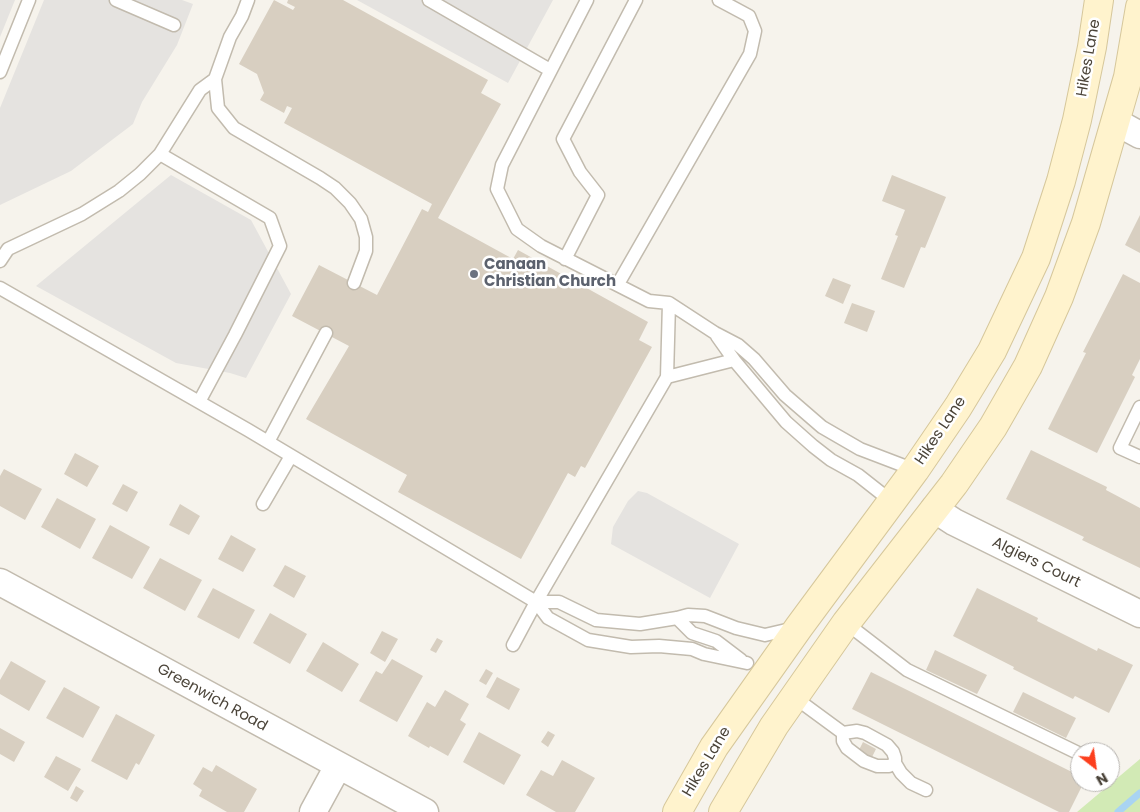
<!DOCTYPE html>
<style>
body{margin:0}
#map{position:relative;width:1140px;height:812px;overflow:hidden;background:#f6f3ec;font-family:Poppins,sans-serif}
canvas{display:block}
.north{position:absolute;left:1070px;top:742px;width:50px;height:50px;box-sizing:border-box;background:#fff;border:1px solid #b7b4b0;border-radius:50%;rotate:150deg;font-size:14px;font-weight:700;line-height:20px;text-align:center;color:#4b4439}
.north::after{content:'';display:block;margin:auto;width:18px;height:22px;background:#fc3f1d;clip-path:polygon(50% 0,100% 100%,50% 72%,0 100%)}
</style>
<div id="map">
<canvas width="1140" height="812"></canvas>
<div class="north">N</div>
</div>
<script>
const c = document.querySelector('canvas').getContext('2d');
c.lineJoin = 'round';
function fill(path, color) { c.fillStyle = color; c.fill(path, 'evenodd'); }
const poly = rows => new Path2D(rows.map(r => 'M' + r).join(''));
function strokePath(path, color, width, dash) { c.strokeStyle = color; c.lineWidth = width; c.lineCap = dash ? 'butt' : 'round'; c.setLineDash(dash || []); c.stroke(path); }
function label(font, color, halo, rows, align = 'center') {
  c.font = font + ' Poppins,sans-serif'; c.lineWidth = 5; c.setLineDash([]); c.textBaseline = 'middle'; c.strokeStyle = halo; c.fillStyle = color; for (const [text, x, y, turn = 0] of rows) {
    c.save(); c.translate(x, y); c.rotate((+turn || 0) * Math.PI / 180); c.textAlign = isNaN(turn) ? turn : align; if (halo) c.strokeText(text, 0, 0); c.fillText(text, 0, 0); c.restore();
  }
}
fill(poly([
 [1140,759,1140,812,1077,812]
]), '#d2eab5');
fill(poly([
 [0,0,15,0,0,37],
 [44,0,182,0,193,4,177,45,142,102,133,124,71,171,0,205,0,108],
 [357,0,553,0,508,83],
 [171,175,251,220,291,294,246,378,230,373,176,363,36,286],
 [638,491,647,493,739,544,710,598,611,544,613,527,628,501]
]), '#e5e3e0');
strokePath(poly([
 [1118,812,1140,793]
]), '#a9d4f2', 7);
fill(poly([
 [274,0,293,10,295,7,287,3,288,0,343,0,488,80,481,93,501,104,438,218,513,259,518,250,648,322,639,340,652,347,585,468,581,466,575,477,568,473,521,559,398,492,407,475,306,419,349,346,292,316,319,265,377,295,422,209,428,212,432,204,284,123,292,108,287,106,284,113,260,100,264,93,257,74,239,64],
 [892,175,946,197,925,248,921,247,904,288,881,279,898,236,895,235,905,210,882,201],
 [1140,215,1140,253,1125,245],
 [1123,274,1140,283,1140,359,1132,375,1135,377,1097,453,1048,429,1086,353,1083,352],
 [833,278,851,285,843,304,825,296],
 [852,303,875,311,867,332,844,323],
 [1031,450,1107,487,1106,490,1140,508,1140,568,1082,540,1084,537,1006,499],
 [75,453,99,466,87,487,64,474],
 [4,469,42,489,25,520,0,506,0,476],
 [123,484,138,492,127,512,112,504],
 [57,498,96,519,80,549,41,527],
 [180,504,200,516,189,535,169,525],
 [110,525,150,547,132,579,92,558],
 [231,535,256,549,243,572,218,559],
 [160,558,202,580,185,611,143,588],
 [285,565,306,576,294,598,273,586],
 [213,588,255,610,239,639,197,617],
 [977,588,1038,618,1037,621,1097,651,1098,648,1133,665,1109,713,1075,696,1073,699,1013,669,1014,667,953,636],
 [270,613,307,634,290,664,253,643],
 [382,631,398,639,385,662,370,653],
 [437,638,443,641,436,653,430,650],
 [323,642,359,664,342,692,306,671],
 [935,650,987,675,977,694,926,670],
 [392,659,423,676,397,722,359,701,376,671,382,674],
 [11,661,46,681,29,711,0,694,0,680],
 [486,669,493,673,486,685,479,681],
 [871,672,1080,776,1080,782,1084,782,1069,812,1059,812,852,709],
 [497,677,520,689,509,710,486,697],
 [64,687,100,707,83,738,46,718],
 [445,690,469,704,460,720,466,724,448,756,430,746,429,748,408,736,427,702,435,707],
 [1023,692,1076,718,1066,738,1013,712],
 [116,714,155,735,139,765,136,763,127,780,91,761],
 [0,728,25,742,14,762,0,754],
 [548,731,555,735,548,747,541,742],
 [479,732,521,755,504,785,463,762],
 [863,742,876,749,871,759,858,752],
 [56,756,81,769,68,791,44,777],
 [562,760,595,778,575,812,556,812,526,795,541,770,553,776],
 [216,765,257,789,244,812,227,812,199,796,202,790,193,784,203,767,212,772],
 [76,786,84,791,77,802,70,798]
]), '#d8cfc1');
const service = poly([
 [116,0,174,25],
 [429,0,550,70],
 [587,0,502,165,497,189,517,229,541,246,649,301,669,303,715,333,738,345,754,359,785,395,822,427,860,449,915,470],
 [0,72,29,0],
 [215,79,218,108,234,128,320,178,335,188,350,203,361,219,366,237,366,251,354,283],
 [160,154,270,218,280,246,235,335,199,402],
 [565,259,598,195,580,172,563,139,636,0],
 [0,261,8,249,82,214,119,191,140,174,160,154,200,90,215,79,230,37,242,16,248,0],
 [618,284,750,54,755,31,749,16,719,0],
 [0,288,248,430,536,602,559,602,596,620,640,624,677,618,688,615,705,616,736,628,765,635,795,628],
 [717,336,734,360,786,422,813,446,831,460,858,475,891,501],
 [667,377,734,360],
 [1140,407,1120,448,1140,457],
 [268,442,326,333],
 [263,504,291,456],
 [536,602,548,618,588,640,631,647,659,646,692,649,704,654,747,663],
 [677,618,692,633,716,641,741,660],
 [846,623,907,670,1080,754],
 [513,645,536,602,667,377,669,303],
 [794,697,843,733,857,731,865,733,887,745,893,752,895,758,895,763,901,773,911,783,926,790],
 [843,733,843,741,847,748,864,761,877,766,889,766,895,763]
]);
const minor = poly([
 [1116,122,1140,135],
 [934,509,954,522,1140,614],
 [0,582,425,812],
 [313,812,338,766]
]);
const secondary = poly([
 [677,812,714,747,799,627,915,470,958,407,992,351,1036,258,1061,181,1077,120,1092,47,1099,0],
 [723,812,774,726,846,623,954,484,993,427,1028,366,1059,297,1086,223,1128,77,1140,7]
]);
strokePath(service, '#c2bbae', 15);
strokePath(minor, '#c2bbae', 29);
strokePath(secondary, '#d6c79b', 30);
strokePath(service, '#fff', 12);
strokePath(minor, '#fff', 26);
strokePath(secondary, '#fff3cd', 28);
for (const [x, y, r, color] of [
 [474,274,5,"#6b7280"]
]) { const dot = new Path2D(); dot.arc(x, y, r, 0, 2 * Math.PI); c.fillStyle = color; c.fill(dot); strokePath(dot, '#fff', 2); }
label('15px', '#4b4439', '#fff', [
 ["Hikes Lane",1089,58,-80],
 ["Hikes Lane",941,431,-56],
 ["Algiers Court",1036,563,26],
 ["Greenwich Road",212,698,29],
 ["Hikes Lane",707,762,-59]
]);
label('bold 15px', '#5b616d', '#fff', [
 ["Canaan",484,265],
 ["Christian Church",484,282]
], 'left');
</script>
